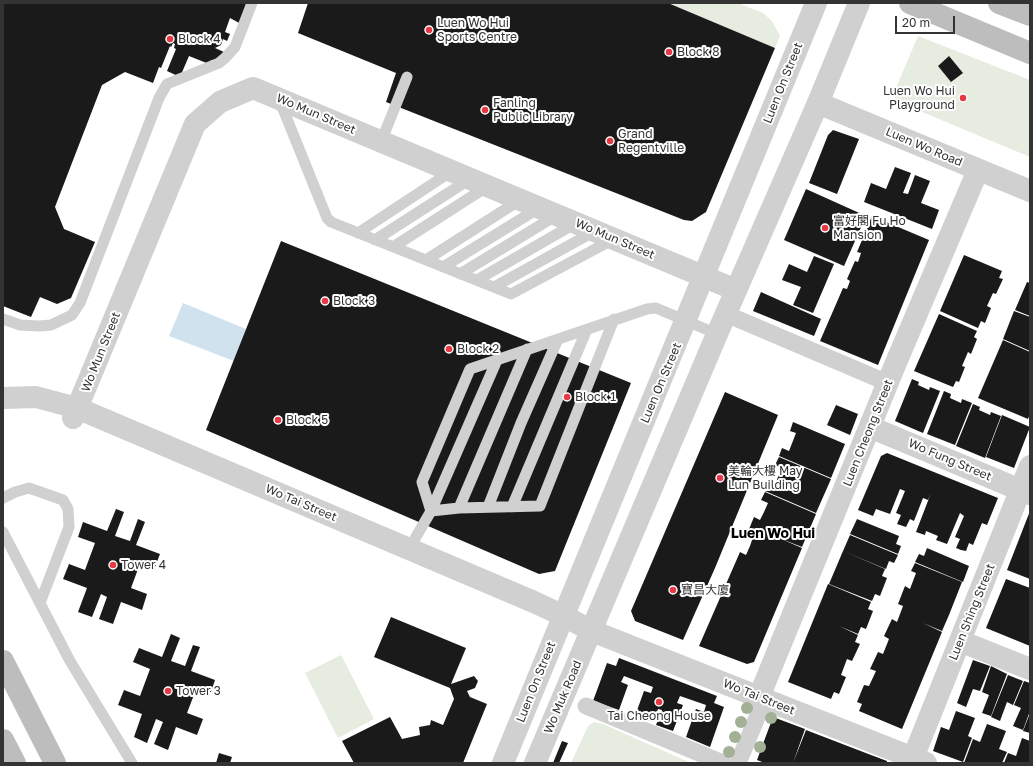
<!DOCTYPE html>
<meta charset="utf-8">
<style>
body{margin:0}
#map{position:relative;width:1033px;height:766px;overflow:hidden;background:#fff;font-family:"Golos Text",sans-serif}
canvas{display:block}
.frame{position:absolute;inset:0;border:4px solid #333;pointer-events:none}
.scale{position:absolute;left:895px;top:16px;width:60px;height:18px;box-sizing:border-box;border:2px solid #333;border-top:0;padding-left:5px;font-size:12px;line-height:14px;white-space:nowrap;color:#333;-webkit-text-stroke:3px #fff;paint-order:stroke}
</style>
<div id="map">
<canvas width="1033" height="766"></canvas>
<div class="frame"></div>
<div class="scale">20 m</div>
</div>
<script>
const c = document.querySelector('canvas').getContext('2d');
c.lineJoin = 'round';
function fill(path, color) { c.fillStyle = color; c.fill(path, 'evenodd'); }
const poly = rows => new Path2D(rows.map(r => 'M' + r).join(''));
function strokePath(path, color, width, dash) { c.strokeStyle = color; c.lineWidth = width; c.lineCap = dash ? 'butt' : 'round'; c.setLineDash(dash || []); c.stroke(path); }
function label(font, color, halo, rows, align = 'center') {
  c.font = font + ' "Golos Text","Noto Sans SC",sans-serif'; c.lineWidth = 4; c.setLineDash([]); c.textBaseline = 'middle'; c.strokeStyle = halo; c.fillStyle = color; for (const [text, x, y, turn = 0] of rows) {
    c.save(); c.translate(x, y); c.rotate((+turn || 0) * Math.PI / 180); c.textAlign = isNaN(turn) ? turn : align; if (halo) c.strokeText(text, 0, 0); c.fillText(text, 0, 0); c.restore();
  }
}
fill(poly([
 [668,3,738,3,763,13,772,21,780,36,775,48],
 [918,36,1030,80,1030,157,898,102,893,95],
 [341,655,374,719,338,738,305,673],
 [594,722,603,724,691,763,571,763,588,726]
]), '#e6ecdf');
fill(poly([
 [183,303,246,329,234,361,169,336]
]), '#cfe2ee');
fill(poly([
 [3,3,250,3,241,24,230,18,225,32,230,34,227,41,223,39,221,45,215,48,224,52,219,63,211,60,209,64,189,56,180,77,167,71,176,49,174,48,175,44,173,43,171,47,170,46,161,68,159,67,153,83,125,72,102,85,55,207,64,229,95,242,71,298,57,304,40,297,31,317,3,306],
 [308,3,668,3,775,48,706,212,692,221,684,220,386,102,396,73,298,33],
 [949,56,963,73,951,82,938,66],
 [833,130,859,139,837,194,809,183,828,135],
 [895,167,911,173,903,193,908,194,915,175,930,181,921,203,939,210,932,229,864,202,871,183,886,189],
 [806,189,866,216,844,266,784,240],
 [872,216,929,240,878,365,820,341,843,288,847,289,850,281,847,279,855,261,858,262,861,253,857,252],
 [281,241,631,383,555,571,539,574,206,430],
 [964,255,1002,271,999,278,1003,279,996,294,993,293,987,306,991,308,985,323,981,321,978,328,940,311],
 [814,256,834,264,813,313,793,305,801,287,782,280,789,264,807,272],
 [1027,282,1030,283,1030,316,1015,310],
 [761,292,821,319,814,336,753,311],
 [1014,311,1030,317,1030,351,1003,339],
 [939,314,977,331,974,337,977,339,971,354,968,352,962,366,965,367,959,382,956,381,953,387,914,371],
 [1003,340,1030,352,1030,414,1028,419,978,398],
 [912,379,919,382,918,385,929,390,930,387,940,391,923,433,895,421],
 [944,391,951,394,950,398,961,403,962,399,972,403,955,445,927,434],
 [725,392,778,415,715,568,683,640,635,621,631,611],
 [973,404,980,407,979,410,990,415,991,412,1001,416,985,458,956,446],
 [836,405,858,414,850,435,827,425],
 [1002,415,1030,427,1014,468,986,457],
 [793,422,845,444,831,478,779,456,782,448,789,451,796,433,790,431],
 [887,453,998,498,987,525,982,523,973,545,969,543,966,551,961,550,972,521,961,550,956,548,960,539,955,537,964,516,960,513,947,544,936,540,938,536,926,531,925,535,916,532,931,493,928,500,923,498,914,521,910,519,906,527,897,524,901,515,896,513,905,491,900,489,890,514,876,509,873,516,858,510,881,456],
 [779,457,831,479,816,513,765,491,768,483,775,486,778,477,799,485,778,477,782,468,775,465],
 [765,492,816,514,802,547,779,538,802,548,754,662,747,664,699,646,740,552,746,555,750,546,770,554,750,546,753,537,747,534,754,517,760,520,764,512,768,503,761,500],
 [116,509,124,512,115,536,130,541,138,519,145,522,136,545,160,554,155,567,141,561,131,588,147,594,142,610,121,602,113,624,99,619,107,597,101,594,92,617,78,612,87,588,63,579,69,564,85,570,95,543,78,537,83,522,107,531],
 [1030,511,1030,579,1007,570],
 [857,519,899,536,896,544,901,546,898,554,850,534],
 [850,535,898,555,894,563,889,561,886,569,843,551],
 [927,548,969,566,963,582,915,562,919,554,924,556],
 [843,551,885,569,882,576,887,578,880,596,875,594,872,601,829,584],
 [915,563,962,582,949,615,928,606,949,615,942,631,923,623,942,632,902,729,859,711,862,704,857,702,864,685,869,686,876,671,870,669,878,652,883,654,889,639,884,636,892,619,897,622,903,606,898,604,905,586,910,589,916,573,911,571],
 [1006,579,1030,588,1030,646,986,628],
 [828,584,871,602,868,609,873,611,866,629,861,627,858,634,839,626,858,635,855,642,860,644,852,661,847,659,841,675,846,677,839,694,834,692,831,699,788,682],
 [391,617,466,648,451,684,474,676,478,681,475,688,467,691,470,697,487,704,463,763,354,763,342,741,390,717,402,739,420,735,419,727,430,725,431,720,443,725,454,699,450,688,374,657],
 [171,634,180,638,171,661,185,666,193,645,200,647,191,671,215,680,211,692,197,687,187,713,203,719,197,735,176,727,168,750,154,744,163,722,156,719,147,743,134,737,142,714,118,705,124,690,140,696,150,669,133,662,139,648,162,657],
 [619,658,717,696,714,703,724,707,710,747,686,737,696,709,704,712,706,705,680,696,677,703,683,705,673,731,656,725,662,710,658,709,653,722,635,716,644,691,651,693,653,687,624,676,621,682,628,685,619,710,593,701,607,663,616,666],
 [973,660,990,666,980,691,973,689,966,707,957,703],
 [991,666,1007,674,991,716,982,713,989,695,982,692],
 [1008,675,1023,681,1013,705,1007,702,1000,721,991,717],
 [1024,681,1030,683,1030,711,1023,730,1013,726,1021,708,1014,705],
 [956,711,975,718,968,736,972,738,963,762,933,751,941,727,949,730],
 [1030,713,1030,733,1023,731],
 [773,717,805,729,793,763,765,763,757,760],
 [987,724,1006,731,999,749,1007,752,1002,763,964,763,973,739,980,742],
 [806,730,871,755,887,761,887,763,793,763],
 [1022,738,1030,741,1030,763,1004,763,1008,753,1016,756],
 [562,741,568,743,559,763,553,763],
 [219,753,232,757,230,763,216,763]
]), '#1a1a1a');
strokePath(poly([
 [279,99,327,218,331,222,511,294,614,239],
 [381,142,407,77],
 [358,233,452,171],
 [375,240,470,179],
 [393,247,488,186],
 [426,260,520,200],
 [443,267,539,208],
 [460,274,557,215],
 [477,280,576,223],
 [494,287,595,231],
 [3,319,20,325,39,326,51,325,72,315,80,303,159,98,167,84,219,63,225,58,235,47,252,3],
 [3,498,15,492,29,488,63,500,68,509,69,527,40,603],
 [488,507,521,423,558,339],
 [512,507,587,329],
 [459,508,527,349],
 [431,511,422,482,470,369,647,309,656,308,717,334],
 [431,511,459,508,540,506,614,319],
 [3,532,70,661,132,763],
 [409,549,431,511,497,360]
]), '#d0d0d0', 11);
strokePath(poly([
 [726,314,888,383],
 [586,706,723,763],
 [738,763,761,708]
]), '#d0d0d0', 17);
strokePath(poly([
 [818,103,1030,191],
 [3,398,36,397,77,408,534,602,564,616,592,631,926,763],
 [73,418,195,124,220,102,253,88,736,290],
 [870,427,1030,494],
 [960,641,1030,669],
 [759,697,895,365,978,170],
 [913,758,1030,466]
]), '#d0d0d0', 22);
strokePath(poly([
 [503,763,816,3],
 [535,763,717,334,818,103,859,3]
]), '#d0d0d0', 22);
strokePath(poly([
 [910,3,1030,53],
 [999,3,1030,15],
 [3,661,55,763],
 [3,740,15,763]
]), '#bdbdbd', 22);
c.fillStyle = '#a2b095';
for (const [x, y] of [
 [747,708],
 [771,718],
 [741,722],
 [735,737],
 [760,747],
 [729,752]
]) { c.beginPath(); c.arc(x, y, 6, 0, 2 * Math.PI); c.fill(); }
for (const [x, y, r, color] of [
 [429,30,4,"#e63946"],
 [170,39,4,"#e63946"],
 [669,52,4,"#e63946"],
 [963,98,4,"#e63946"],
 [485,110,4,"#e63946"],
 [610,141,4,"#e63946"],
 [825,228,4,"#e63946"],
 [325,301,4,"#e63946"],
 [449,349,4,"#e63946"],
 [567,397,4,"#e63946"],
 [278,420,4,"#e63946"],
 [720,478,4,"#e63946"],
 [113,565,4,"#e63946"],
 [673,590,4,"#e63946"],
 [168,691,4,"#e63946"],
 [659,702,4,"#e63946"]
]) { const dot = new Path2D(); dot.arc(x, y, r, 0, 2 * Math.PI); c.fillStyle = color; c.fill(dot); strokePath(dot, '#fff', 1.5); }
label('12px', '#333', '#fff', [
 ["Luen Wo Hui",437,23],
 ["Sports Centre",437,37],
 ["Block 4",178,39],
 ["Block 8",677,52],
 ["Luen Wo Hui",955,91,"right"],
 ["Playground",955,105,"right"],
 ["Fanling",493,103],
 ["Public Library",493,117],
 ["Grand",618,134],
 ["Regentville",618,148],
 ["富好閣 Fu Ho",833,221],
 ["Mansion",833,235],
 ["Block 3",333,301],
 ["Block 2",457,349],
 ["Block 1",575,397],
 ["Block 5",286,420],
 ["美輪大樓 May",728,471],
 ["Lun Building",728,485],
 ["Tower 4",121,565],
 ["寶昌大廈",681,590],
 ["Tower 3",176,691],
 ["Tai Cheong House",659,716,"center"]
], 'left');
label('12px', '#333', '#fff', [
 ["Luen On Street",783,83,-68],
 ["Wo Mun Street",316,114,23],
 ["Luen Wo Road",924,147,23],
 ["Wo Mun Street",615,239,23],
 ["Wo Mun Street",101,352,-68],
 ["Luen On Street",661,383,-67],
 ["Luen Cheong Street",868,433,-68],
 ["Wo Fung Street",950,460,23],
 ["Wo Tai Street",301,503,23],
 ["Luen Shing Street",972,612,-68],
 ["Luen On Street",536,682,-68],
 ["Wo Muk Road",563,697,-67],
 ["Wo Tai Street",759,697,22]
]);
label('bold 14px', '#000', '#fff', [
 ["Luen Wo Hui",773,534]
]);
</script>
